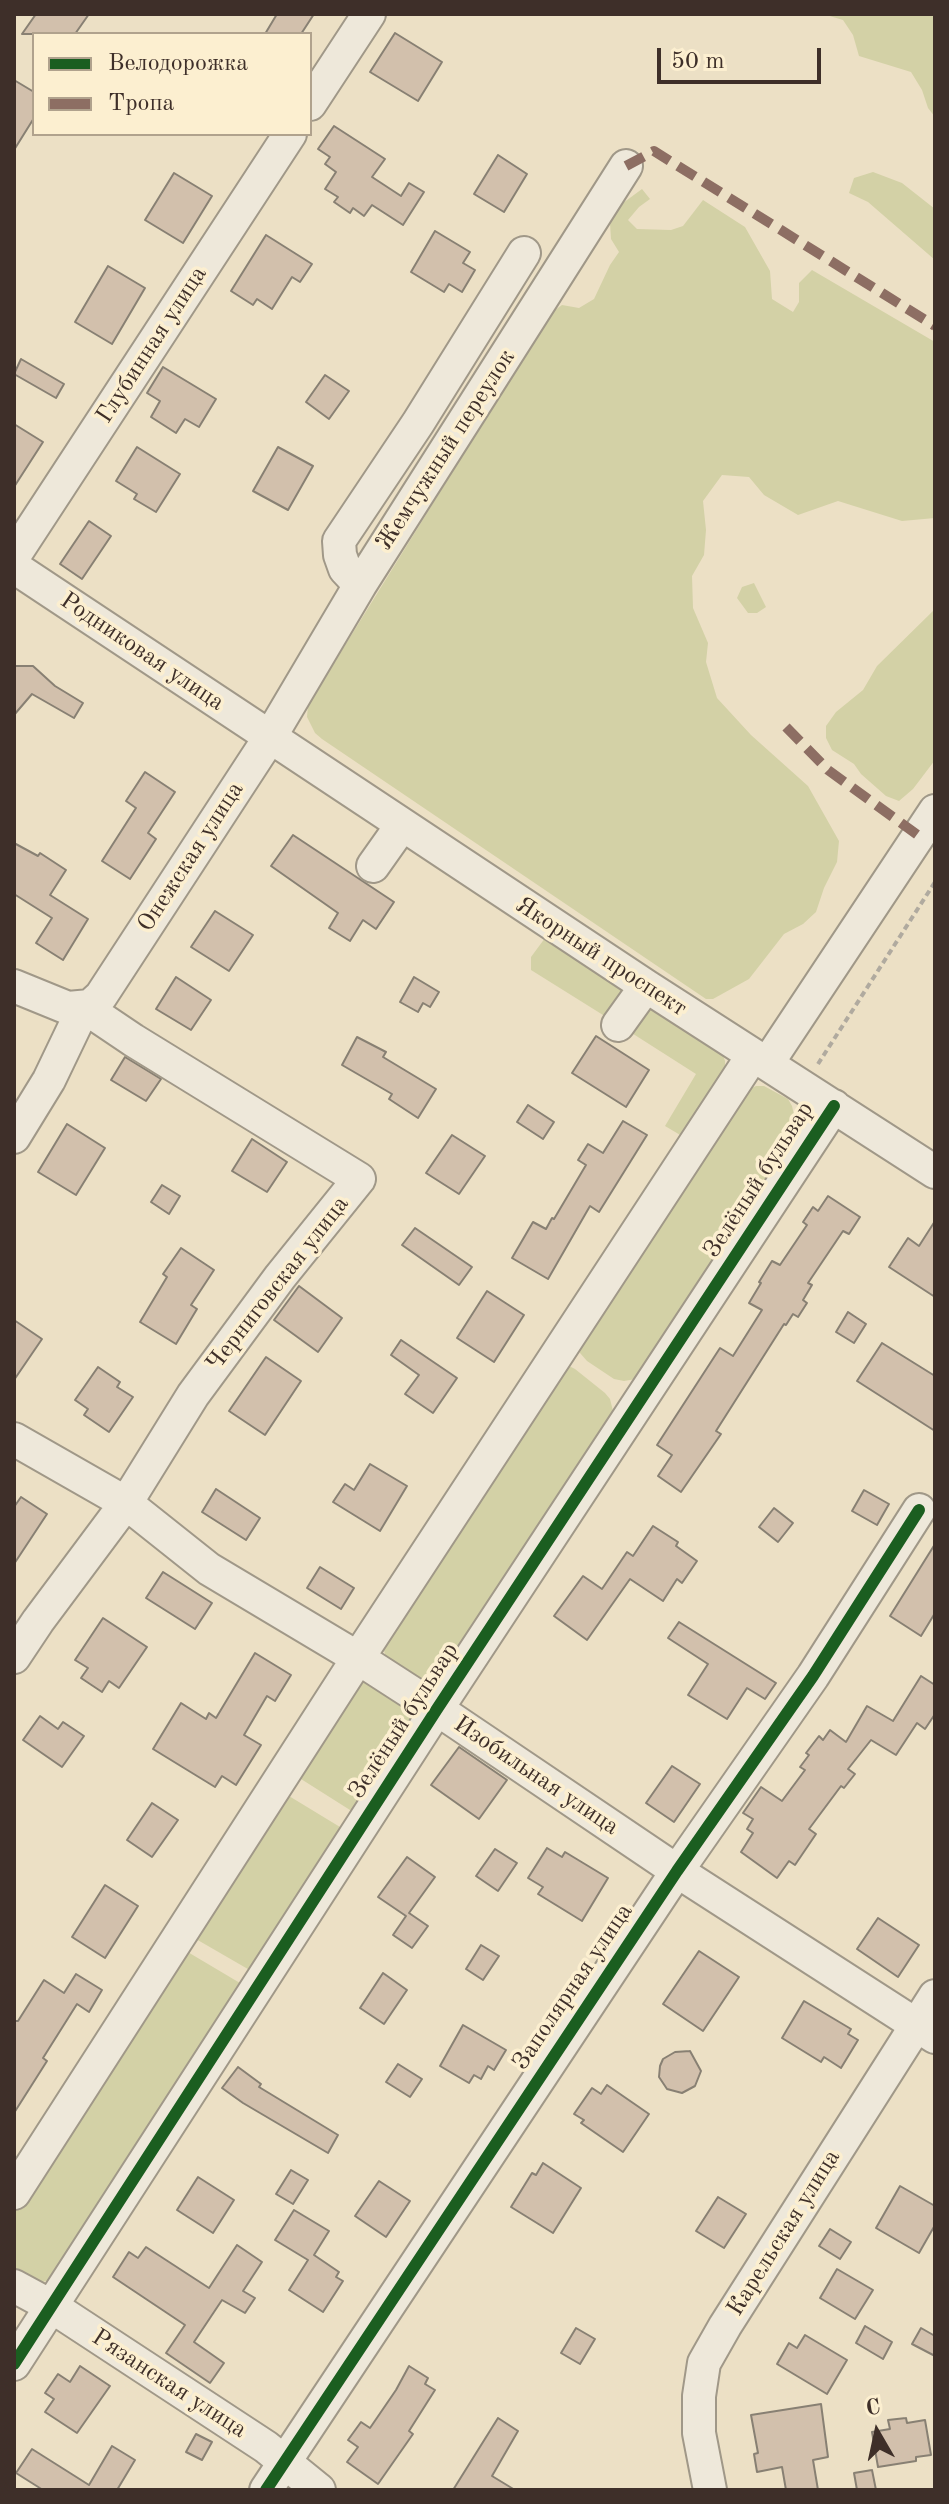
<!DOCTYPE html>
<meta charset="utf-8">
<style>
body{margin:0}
#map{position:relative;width:949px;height:2504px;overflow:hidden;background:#ece0c5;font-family:"Old Standard TT",serif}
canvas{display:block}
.frame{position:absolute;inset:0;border:16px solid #3e2f29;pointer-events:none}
.legend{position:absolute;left:32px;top:32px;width:280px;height:104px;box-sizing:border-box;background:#fcefd0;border:2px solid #b0a28d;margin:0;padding:10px 14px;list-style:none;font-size:24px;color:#3e2f29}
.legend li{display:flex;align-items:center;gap:16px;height:40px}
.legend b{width:40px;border:2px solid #b0a28d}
.north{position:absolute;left:837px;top:2392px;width:80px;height:80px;-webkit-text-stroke:6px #fcefd0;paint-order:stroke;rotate:351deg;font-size:22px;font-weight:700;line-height:32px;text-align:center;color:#3e2f29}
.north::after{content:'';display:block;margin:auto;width:28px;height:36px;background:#3e2f29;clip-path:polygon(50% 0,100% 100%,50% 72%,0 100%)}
.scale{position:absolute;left:657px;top:48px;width:164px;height:36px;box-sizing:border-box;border:4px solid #3e2f29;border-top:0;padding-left:10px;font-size:24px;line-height:28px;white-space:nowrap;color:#3e2f29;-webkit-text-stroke:6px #fcefd0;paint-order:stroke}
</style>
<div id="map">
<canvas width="949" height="2504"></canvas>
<div class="frame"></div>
<ul class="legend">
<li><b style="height:10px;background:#1b5e20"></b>Велодорожка</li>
<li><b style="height:10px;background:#8d6e63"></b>Тропа</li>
</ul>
<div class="north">С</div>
<div class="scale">50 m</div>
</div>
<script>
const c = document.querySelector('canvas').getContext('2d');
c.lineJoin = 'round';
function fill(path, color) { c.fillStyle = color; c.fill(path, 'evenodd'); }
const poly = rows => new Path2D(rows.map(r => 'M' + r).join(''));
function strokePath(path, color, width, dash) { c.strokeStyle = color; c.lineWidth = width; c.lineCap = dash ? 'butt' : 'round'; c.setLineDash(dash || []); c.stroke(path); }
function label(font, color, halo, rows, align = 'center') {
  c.font = font + ' "Old Standard TT",serif'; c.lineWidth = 7; c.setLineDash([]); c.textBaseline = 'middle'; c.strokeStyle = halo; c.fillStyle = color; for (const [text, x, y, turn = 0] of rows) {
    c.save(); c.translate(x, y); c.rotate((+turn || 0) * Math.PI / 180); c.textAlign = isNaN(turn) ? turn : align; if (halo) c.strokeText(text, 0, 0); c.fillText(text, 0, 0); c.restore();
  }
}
fill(poly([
 [823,14,935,14,935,117,928,108,922,90,911,72,859,56,853,35,843,20],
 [873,172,902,183,935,209,935,260,868,202,849,193,854,178],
 [642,189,650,199,639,207,628,220,637,229,671,230,683,226,703,200,745,227,770,271,772,299,793,312,799,302,799,283,812,270,935,342,935,518,902,521,838,501,798,515,764,495,749,477,722,475,703,501,706,530,704,555,692,576,693,608,708,643,706,662,717,698,751,735,808,786,839,841,837,862,824,888,816,912,803,924,784,934,749,979,713,999,706,999,322,739,315,733,307,717,308,705,551,313,562,305,579,308,594,299,610,265,619,252,611,239,610,223,623,203],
 [754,583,766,607,757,613,748,613,737,598,742,587],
 [935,609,935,760,913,789,899,801,886,796,861,774,854,764,832,750,826,738,826,726,836,712,863,690,877,666],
 [548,934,632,990,611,1020,531,970,531,957],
 [648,1003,723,1055,725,1061,725,1071,687,1139,665,1126,696,1074,627,1030],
 [756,1086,764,1086,788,1099,792,1106,798,1133,636,1379,624,1381,614,1379,587,1361,580,1353,578,1344,745,1091],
 [567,1365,575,1369,605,1393,610,1399,614,1415,441,1680,433,1682,416,1679,386,1660,383,1645],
 [360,1671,422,1710,361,1808,350,1810,301,1779,299,1767],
 [289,1796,340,1827,341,1836,253,1972,189,1935,282,1798],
 [181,1948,245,1986,50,2280,38,2283,14,2277,14,2209]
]), '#d3d1a6');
const building = poly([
 [36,14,89,14,75,34,22,34,36,14],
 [277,14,314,14,301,34,265,34,277,14],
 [395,33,442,62,418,101,370,72,395,33],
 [14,80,34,92,34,118,14,150,14,80],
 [334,126,385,159,372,177,401,196,409,183,424,192,403,225,372,205,364,216,353,208,350,213,334,202,338,197,325,189,336,172,325,164,330,157,318,149,334,126],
 [498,155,527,174,504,212,474,194,498,155],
 [174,173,212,196,183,243,145,220,174,173],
 [435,231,470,252,463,263,475,270,462,292,449,284,444,292,411,272,435,231],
 [266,235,312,264,300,282,292,277,272,309,257,299,253,305,231,291,266,235],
 [108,266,145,288,112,344,75,322,108,266],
 [21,359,64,384,56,398,14,374,21,359],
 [163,367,216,399,199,427,185,419,176,433,151,417,160,401,147,393,163,367],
 [325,375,349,391,329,419,306,402,325,375],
 [14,424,43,442,14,487,14,424],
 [137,447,180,474,156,512,134,499,137,494,116,481,137,447],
 [278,447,313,466,288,510,253,491,278,447],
 [89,521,111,536,82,579,60,564,89,521],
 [14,666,33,666,55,686,83,703,74,718,32,694,14,715,14,666],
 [145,772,175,792,148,833,156,839,130,879,102,861,136,808,126,801,145,772],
 [293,835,394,902,376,929,363,920,350,941,329,928,338,913,271,866,293,835],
 [14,843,38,856,40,853,66,870,50,895,88,919,63,960,36,943,52,918,14,894,14,843],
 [215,911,253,935,229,971,191,947,215,911],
 [176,977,211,1000,191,1030,156,1009,176,977],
 [414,977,439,992,430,1007,423,1003,418,1012,400,1002,414,977],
 [596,1036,649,1070,626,1107,572,1073,596,1036],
 [357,1037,386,1052,383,1057,436,1089,418,1118,389,1099,392,1094,342,1065,357,1037],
 [125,1057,161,1079,146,1101,111,1080,125,1057],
 [528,1105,554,1122,543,1139,517,1122,528,1105],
 [623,1121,647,1135,599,1212,590,1206,548,1279,512,1258,533,1222,546,1229,552,1218,554,1219,586,1165,578,1160,588,1144,603,1153,623,1121],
 [67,1124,105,1148,76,1195,38,1172,67,1124],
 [452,1135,485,1156,459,1194,426,1173,452,1135],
 [252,1139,287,1162,267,1192,232,1171,252,1139],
 [162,1185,180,1196,169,1214,151,1202,162,1185],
 [828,1196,860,1217,849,1234,843,1231,808,1283,812,1285,803,1300,807,1303,798,1317,793,1314,786,1325,784,1324,716,1431,721,1434,681,1492,658,1476,672,1455,657,1445,720,1348,733,1356,762,1310,749,1303,761,1283,759,1282,772,1261,780,1265,807,1225,803,1222,813,1207,818,1211,828,1196],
 [935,1221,935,1297,889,1267,908,1238,919,1246,935,1221],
 [415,1228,472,1267,459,1285,402,1245,415,1228],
 [181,1248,214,1270,191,1305,197,1309,176,1344,140,1322,167,1277,163,1274,181,1248],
 [299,1286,342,1318,318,1352,274,1320,299,1286],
 [487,1291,524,1315,494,1362,457,1338,487,1291],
 [848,1312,866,1324,854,1343,836,1332,848,1312],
 [14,1320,42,1339,14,1380,14,1320],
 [401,1340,457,1378,433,1413,405,1394,419,1375,391,1355,401,1340],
 [882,1343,935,1376,935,1431,857,1381,882,1343],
 [266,1357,301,1381,265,1435,229,1411,266,1357],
 [98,1367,120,1382,117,1387,133,1397,109,1432,84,1415,88,1409,75,1400,98,1367],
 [370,1464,407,1486,380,1531,333,1502,345,1484,354,1490,370,1464],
 [216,1489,260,1518,246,1540,202,1512,216,1489],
 [864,1490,889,1504,877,1525,852,1511,864,1490],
 [21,1497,47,1514,14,1564,14,1507,21,1497],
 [774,1508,793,1523,778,1542,759,1527,774,1508],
 [653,1526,678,1542,676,1546,697,1561,682,1583,677,1579,663,1601,630,1579,587,1640,554,1616,583,1576,602,1589,627,1552,633,1556,653,1526],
 [935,1544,935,1613,921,1636,890,1616,935,1544],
 [320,1567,354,1588,341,1609,307,1588,320,1567],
 [163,1572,212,1603,195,1629,146,1598,163,1572],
 [103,1618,147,1647,119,1688,109,1681,102,1692,81,1678,88,1668,75,1660,103,1618],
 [679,1622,776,1683,765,1699,747,1688,727,1719,688,1695,708,1664,668,1638,679,1622],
 [255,1653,291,1675,275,1701,267,1696,244,1735,261,1745,236,1785,222,1776,215,1787,153,1749,181,1703,206,1719,209,1713,216,1718,255,1653],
 [921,1676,935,1685,935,1714,925,1729,917,1723,896,1755,871,1740,848,1769,855,1774,844,1788,841,1786,809,1829,816,1834,795,1865,789,1861,777,1878,741,1852,753,1833,747,1829,753,1819,743,1813,761,1787,782,1801,805,1770,800,1767,809,1755,806,1753,819,1736,823,1740,830,1730,846,1742,867,1706,893,1721,921,1676],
 [40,1716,58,1729,63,1722,84,1736,62,1767,23,1740,40,1716],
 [459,1747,507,1780,479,1819,431,1785,459,1747],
 [672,1766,700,1784,674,1822,646,1803,672,1766],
 [152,1803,178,1820,152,1857,127,1840,152,1803],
 [547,1848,562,1857,565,1852,608,1878,582,1921,538,1894,543,1887,528,1878,547,1848],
 [495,1849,517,1863,498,1891,476,1876,495,1849],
 [407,1857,435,1877,409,1913,428,1926,412,1948,393,1935,406,1916,378,1897,407,1857],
 [105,1885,138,1906,105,1958,72,1937,105,1885],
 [878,1918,919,1945,898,1977,857,1949,878,1918],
 [481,1945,499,1956,483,1980,466,1969,481,1945],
 [699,1951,739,1977,703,2031,663,2004,699,1951],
 [383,1973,407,1990,384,2024,360,2008,383,1973],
 [76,1974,102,1990,89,2012,77,2004,43,2058,47,2061,14,2113,14,2021,18,2021,44,1980,64,1993,76,1974],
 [804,2001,851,2029,848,2034,858,2040,841,2068,824,2057,821,2062,782,2038,804,2001],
 [463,2025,506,2050,494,2070,488,2066,481,2079,474,2075,469,2083,440,2066,463,2025],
 [690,2051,701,2071,695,2086,682,2093,667,2089,659,2077,660,2066,663,2059,675,2052,690,2051],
 [398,2064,422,2079,410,2097,386,2082,398,2064],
 [238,2067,261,2084,259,2087,338,2135,328,2153,243,2103,222,2088,238,2067],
 [607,2085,649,2114,623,2152,581,2123,584,2120,574,2114,592,2088,601,2094,607,2085],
 [543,2163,581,2188,553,2233,511,2207,532,2173,536,2175,543,2163],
 [291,2170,308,2180,293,2204,276,2194,291,2170],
 [198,2177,234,2200,213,2233,177,2210,198,2177],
 [379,2181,410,2201,386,2237,355,2216,379,2181],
 [900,2186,935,2206,935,2225,919,2253,876,2228,900,2186],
 [718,2197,746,2214,724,2248,696,2231,718,2197],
 [294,2210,329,2231,314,2255,339,2272,336,2277,343,2281,323,2312,289,2290,308,2260,275,2240,294,2210],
 [830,2229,851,2242,840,2259,819,2246,830,2229],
 [237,2245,262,2262,243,2291,255,2298,245,2313,222,2300,194,2342,224,2363,210,2383,166,2353,185,2325,113,2277,129,2252,138,2258,146,2247,209,2288,237,2245],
 [837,2269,873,2290,855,2319,820,2298,837,2269],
 [865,2326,892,2342,883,2359,856,2343,865,2326],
 [576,2328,595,2339,580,2364,561,2353,576,2328],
 [921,2328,935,2336,935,2356,912,2344,921,2328],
 [805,2335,847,2360,827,2394,777,2364,789,2343,797,2348,805,2335],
 [80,2366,110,2386,77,2433,45,2412,54,2399,45,2393,58,2374,70,2382,80,2366],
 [409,2366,428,2378,425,2384,435,2390,409,2431,413,2434,378,2484,347,2462,358,2447,348,2440,361,2422,370,2428,396,2390,409,2366],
 [821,2404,828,2457,813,2460,818,2490,786,2490,782,2467,757,2472,754,2454,758,2453,751,2415,821,2404],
 [498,2418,518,2431,492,2476,515,2490,453,2490,498,2418],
 [906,2418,907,2423,925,2420,931,2455,916,2457,916,2461,878,2467,872,2432,890,2429,888,2420,906,2418],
 [196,2434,212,2442,202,2460,186,2452,196,2434],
 [112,2446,135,2460,117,2490,43,2490,16,2473,32,2449,89,2485,112,2446],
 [872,2470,876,2490,857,2490,854,2473,872,2470]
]);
fill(building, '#d2c0ac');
strokePath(building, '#888073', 2);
const minor = poly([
 [310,104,369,14],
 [14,556,290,134],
 [14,567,646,986,935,1172],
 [360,585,345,569,340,555,339,541,418,423,524,253],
 [373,866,402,825],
 [14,986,68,1008,90,1006,101,996,270,737,360,585,626,166],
 [618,1025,646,986],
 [767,1064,935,811],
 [14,1137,49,1080,84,1007,133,1040,359,1179,280,1277,193,1395,126,1503,38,1621,14,1657],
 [14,1439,126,1503,209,1569,358,1658,437,1709,677,1871,935,2037],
 [14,2193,358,1658,753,1055],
 [14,2286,51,2306,266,2447,319,2490],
 [14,2364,437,1709,834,1106],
 [266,2490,677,1871,813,1676,919,1510],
 [710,2490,699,2433,699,2396,704,2363,725,2326,935,1996]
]);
strokePath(minor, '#a09888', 36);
strokePath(poly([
 [818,1064,935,882]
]), '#b0aa9f', 4, [6, 4]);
strokePath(minor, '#eee8da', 32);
strokePath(poly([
 [626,166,654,151,935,326],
 [786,727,828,770,919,836]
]), '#8d6e63', 10, [20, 10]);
strokePath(poly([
 [14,2364,437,1709,834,1106],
 [266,2490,677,1871,813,1676,919,1510]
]), '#1b5e20', 12);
label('24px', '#3e2f29', '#fcefd0', [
 ["Глубинная улица",152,345,-57],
 ["Жемчужный переулок",446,450,-57],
 ["Родниковая улица",142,652,34],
 ["Онежская улица",191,857,-57],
 ["Якорный проспект",601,957,33],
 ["Зелёный бульвар",759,1180,-57],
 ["Черниговская улица",278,1284,-52],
 ["Зелёный бульвар",404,1721,-57],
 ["Изобильная улица",536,1776,34],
 ["Заполярная улица",573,1987,-56],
 ["Карельская улица",784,2233,-58],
 ["Рязанская улица",169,2384,33]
]);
</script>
